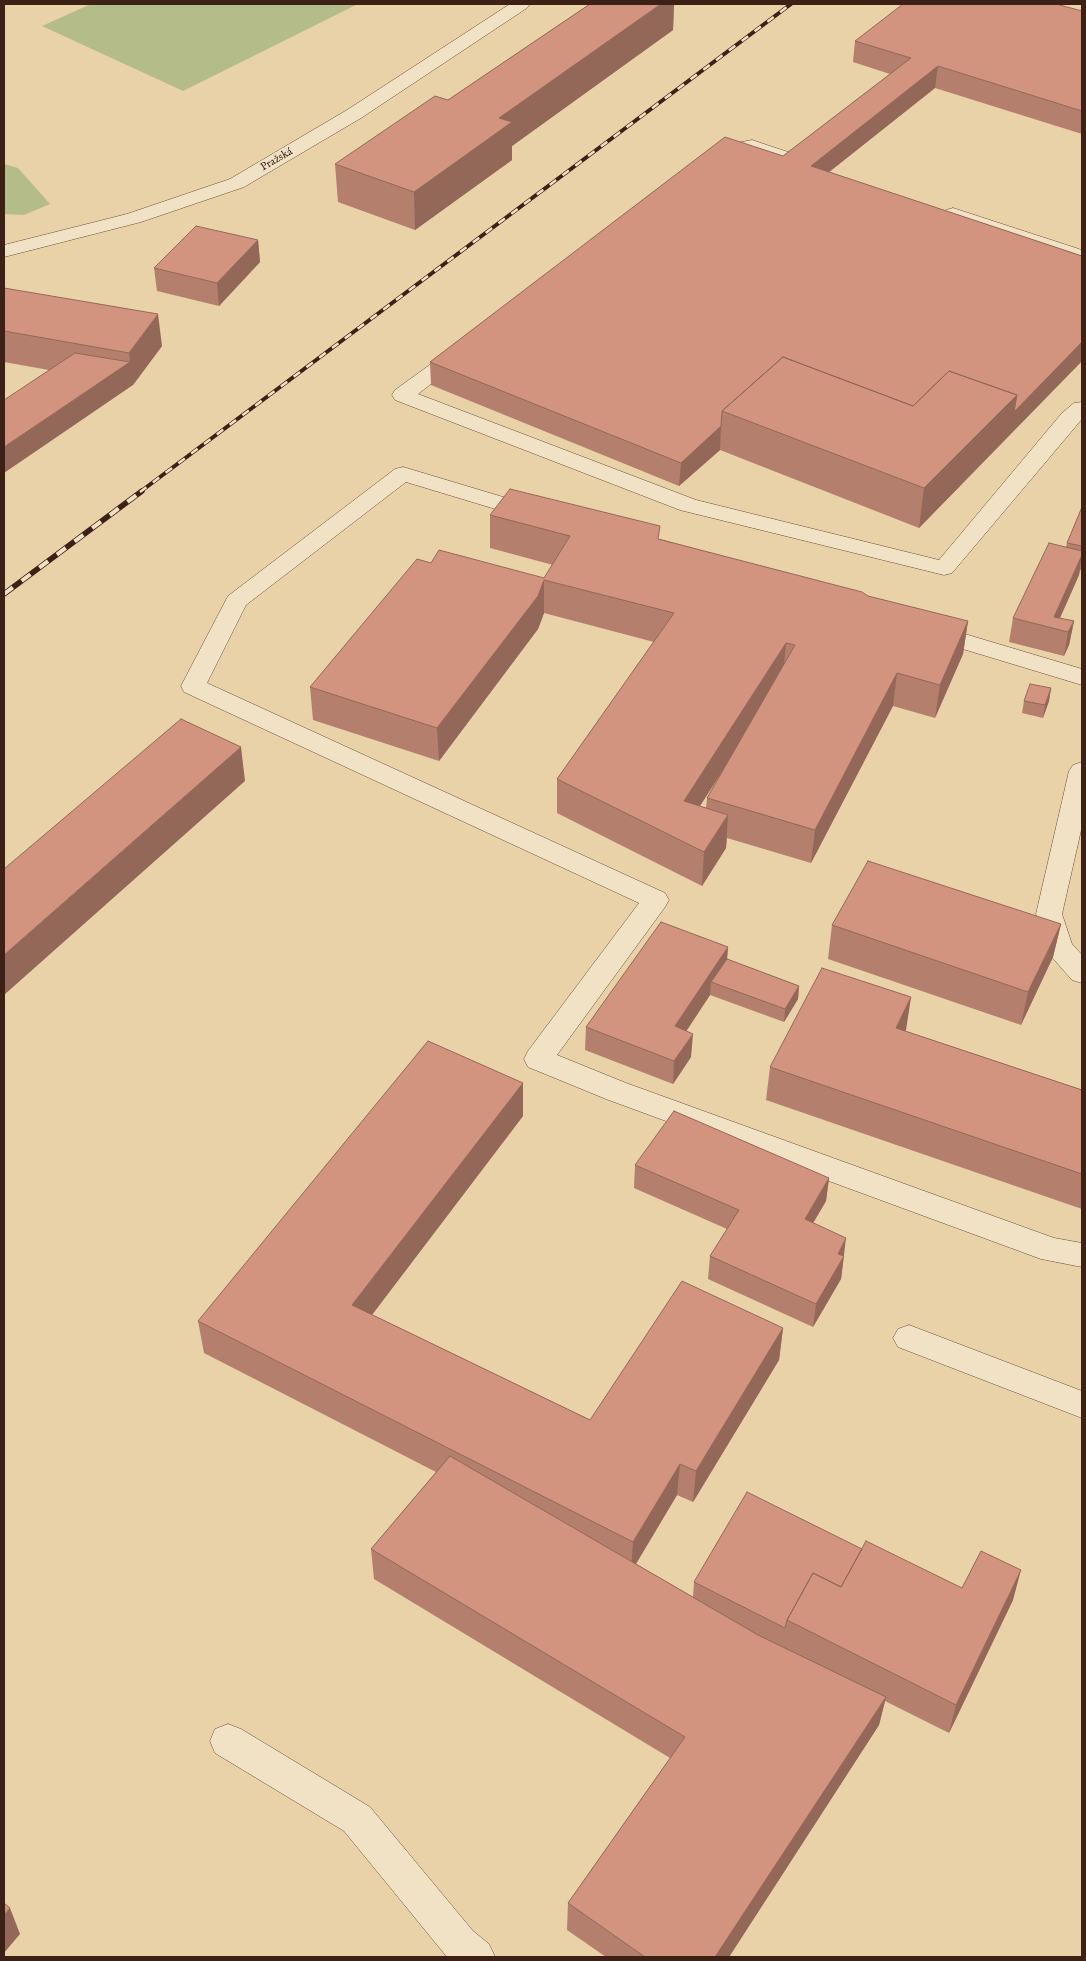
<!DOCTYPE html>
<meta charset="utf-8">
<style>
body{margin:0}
#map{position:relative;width:1086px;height:1961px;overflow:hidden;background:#e9d2a7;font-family:"IM FELL English",serif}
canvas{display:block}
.frame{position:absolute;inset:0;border:5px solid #3d2116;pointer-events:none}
</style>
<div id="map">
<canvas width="1086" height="1961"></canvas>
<div class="frame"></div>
</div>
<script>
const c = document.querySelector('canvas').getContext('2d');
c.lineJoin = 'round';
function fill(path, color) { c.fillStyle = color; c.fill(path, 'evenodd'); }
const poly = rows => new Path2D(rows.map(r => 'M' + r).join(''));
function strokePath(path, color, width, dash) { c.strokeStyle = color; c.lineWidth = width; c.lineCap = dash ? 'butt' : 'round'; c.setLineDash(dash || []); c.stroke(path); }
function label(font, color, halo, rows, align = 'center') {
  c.font = font + ' "IM FELL English",serif'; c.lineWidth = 4; c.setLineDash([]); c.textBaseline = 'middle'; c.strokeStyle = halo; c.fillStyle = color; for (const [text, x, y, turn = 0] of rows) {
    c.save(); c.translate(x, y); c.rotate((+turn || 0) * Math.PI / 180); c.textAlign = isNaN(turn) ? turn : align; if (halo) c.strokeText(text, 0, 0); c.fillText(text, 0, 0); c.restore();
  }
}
fill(poly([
 [91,4,358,4,183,91,42,26],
 [4,164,18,168,50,204,24,215,4,214]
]), '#b4bd89');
const minor = poly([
 [510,4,530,4,527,8,361,118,244,187,141,222,4,257,4,245,127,214,230,179,347,110,510,4],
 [752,140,824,164,826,168,824,172,817,174,751,152,730,156,716,162,709,160,707,156,717,147,752,140],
 [953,208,1082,250,1082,262,946,218,943,214,946,210,953,208],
 [460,346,467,348,470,352,467,356,418,394,696,500,939,560,1062,413,1074,403,1082,402,1082,419,952,573,944,575,680,510,395,400,392,395,395,390,453,348,460,346],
 [403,467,543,509,546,514,543,519,535,521,406,482,246,605,207,683,665,893,669,900,665,907,557,1055,626,1083,1054,1238,1082,1243,1082,1267,1041,1259,606,1099,528,1067,524,1059,528,1051,639,903,184,692,181,686,228,596,395,469,403,467],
 [928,623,1082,669,1082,685,920,636,916,631,920,626,928,623],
 [1082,762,1082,826,1062,914,1072,944,1082,955,1082,983,1072,980,1050,955,1036,914,1069,771,1073,765,1082,762],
 [909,1325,1082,1391,1082,1418,898,1347,893,1338,898,1329,909,1325],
 [228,1724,241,1729,370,1807,473,1931,489,1944,495,1957,447,1957,344,1831,215,1753,210,1741,215,1729,228,1724]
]);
strokePath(minor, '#684d3a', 1);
fill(minor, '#f1e2c6');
const railFar1 = poly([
 [140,492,791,4]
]);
const rail = poly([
 [4,594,142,491]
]);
strokePath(railFar1, '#3d2116', 4);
strokePath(rail, '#3d2116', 5.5);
strokePath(railFar1, '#f1e2c6', 2.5, [8]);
strokePath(rail, '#f1e2c6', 4, [11]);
fill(poly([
 [590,4,674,4,673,30,512,146,512,160,415,230,338,202,335,164,448,100],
 [1082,11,1082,134,935,88,829,172,1082,256,1082,361,919,528,720,450,679,486,431,385,430,362,783,156,890,74,853,62,855,41],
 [258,240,260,262,219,306,157,291,154,268],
 [4,288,162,346,133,385,4,362],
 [1082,507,1082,571,1080,570,1079,575,1060,618,1074,621,1069,645,1064,656,1009,642,1013,618,1066,547,1067,543],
 [490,515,660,539,868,596,968,621,963,654,935,718,893,706,811,863,727,838,726,848,702,886,557,813,557,779,654,642,544,613,538,629,439,761,313,720,310,687,431,563,544,578,553,565,490,548],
 [722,772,707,798,706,808,700,806],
 [1051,688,1049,701,1043,718,1022,713,1024,701],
 [1061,924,1053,957,1021,1025,828,959,832,925],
 [728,947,727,959,799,986,798,999,784,1022,710,995,686,1031,691,1057,673,1084,585,1050,586,1027],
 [911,997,905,1031,1082,1090,1082,1209,766,1100,770,1067],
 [523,1083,523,1116,372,1315,590,1420,783,1328,779,1360,693,1502,677,1495,636,1564,693,1597,694,1582,862,1549,962,1588,1013,1600,949,1733,885,1701,879,1725,729,1957,606,1957,567,1930,568,1903,670,1758,374,1579,371,1549,436,1472,204,1353,198,1321],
 [635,1165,829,1178,826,1201,813,1223,844,1256,841,1279,813,1327,708,1279,710,1256,727,1229,634,1188]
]), '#b57f6d');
fill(poly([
 [661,4,674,4,673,30,512,146,512,160,415,230,414,192,499,118],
 [938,66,935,88,809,188,811,166],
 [258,240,260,262,219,306,217,283],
 [158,314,162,346,133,385,4,473,4,447,130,362,129,353],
 [1082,342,1082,361,919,528,924,488,1017,395],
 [721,426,720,450,679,486,681,463],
 [1082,555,1079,575,1055,629,1054,617],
 [544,580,544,613,538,629,439,761,437,728],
 [968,621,963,654,935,718,940,685],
 [1074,621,1069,645,1064,656,1068,632],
 [786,643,783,676,682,834,684,801],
 [897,673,893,706,811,863,815,830],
 [1051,688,1049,701,1043,718,1045,705],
 [241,747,245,781,4,995,4,955],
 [728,815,726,848,702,886,704,852],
 [1061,924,1053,957,1021,1025,1028,992],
 [728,947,726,971,711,982,710,995,674,1050,675,1026],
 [799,986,798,999,784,1022,785,1009],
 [911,997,906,1030,890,1061,896,1028],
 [693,1034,691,1057,673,1084,674,1061],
 [523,1083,523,1116,355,1337,352,1305],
 [829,1178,826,1201,802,1242,805,1219],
 [846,1238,841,1279,813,1327,816,1304,838,1254],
 [783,1328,779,1360,693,1502,696,1471],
 [680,1464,677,1495,631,1572,633,1542],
 [1021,1570,1013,1600,949,1733,956,1705],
 [886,1697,879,1725,729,1957,715,1957],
 [10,1908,20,1934,4,1953,4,1915]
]), '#936859');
const building = poly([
 [590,4,661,4,499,118,512,122,414,192,335,164,435,96,448,100,590,4],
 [903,4,1056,4,1082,11,1082,111,938,66,811,166,1082,256,1082,342,1014,412,1017,395,949,371,913,406,783,357,722,411,721,426,681,463,430,362,725,137,783,156,911,58,855,41,903,4],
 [196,226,258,240,217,283,154,268,196,226],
 [4,288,158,314,129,353,4,331,4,288],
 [75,353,130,362,4,447,4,400,75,353],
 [783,357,913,406,949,371,1017,395,924,488,722,411,783,357],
 [510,489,660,526,658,539,862,592,868,596,968,621,940,685,897,673,815,830,707,798,795,645,786,643,684,801,728,815,704,852,557,779,674,613,544,580,538,596,437,728,310,687,417,559,431,563,439,550,544,578,570,536,490,515,510,489],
 [1082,507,1082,546,1067,543,1082,507],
 [1049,543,1082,551,1082,555,1054,617,1074,621,1068,632,1013,618,1049,543],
 [1030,684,1051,688,1045,705,1024,701,1030,684],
 [181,719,241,747,4,955,4,869,181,719],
 [868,861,1061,924,1028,992,832,925,868,861],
 [661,922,728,947,675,1026,693,1034,674,1061,586,1027,661,922],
 [727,959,799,986,785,1009,711,982,727,959],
 [822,968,911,997,896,1028,1082,1090,1082,1174,770,1067,822,968],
 [428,1041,523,1083,352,1305,590,1420,682,1281,783,1328,696,1471,680,1464,633,1542,198,1321,428,1041],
 [674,1111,829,1178,805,1219,846,1238,838,1254,844,1256,816,1304,710,1256,739,1210,635,1165,674,1111],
 [450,1456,758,1635,886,1697,715,1957,645,1957,568,1903,685,1737,371,1549,450,1456],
 [747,1492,862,1549,841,1587,813,1573,787,1620,785,1628,694,1582,747,1492],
 [866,1541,962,1588,981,1551,1021,1570,956,1705,787,1620,813,1573,841,1587,866,1541],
 [4,1903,10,1908,4,1915,4,1903]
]);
fill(building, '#d2947f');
strokePath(building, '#936859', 1);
label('11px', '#3d2116', '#f1e2c6', [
 ["Pražská",277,160,-30]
]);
</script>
